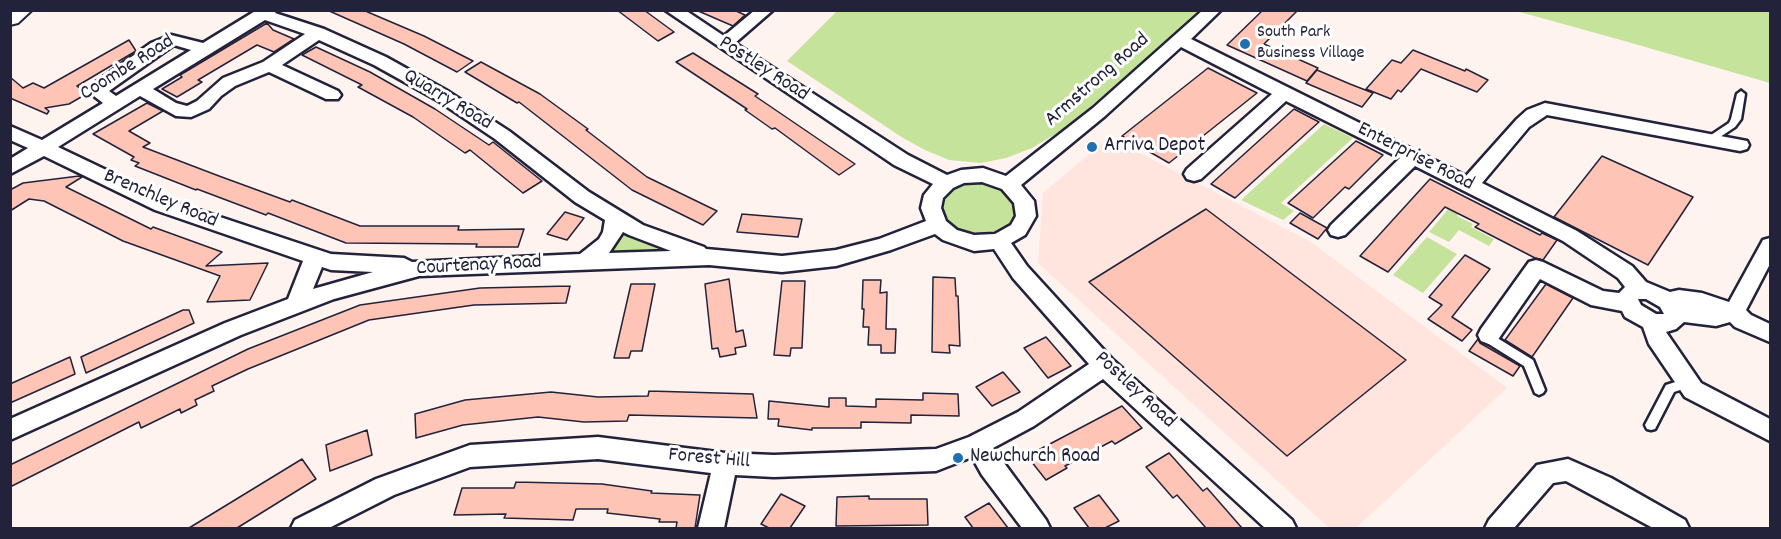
<!DOCTYPE html>
<style>
body{margin:0}
#map{position:relative;width:1781px;height:539px;overflow:hidden;background:#fff3f0;font-family:Dekko,sans-serif}
canvas{display:block}
.frame{position:absolute;inset:0;border:12px solid #22223b;pointer-events:none}
</style>
<div id="map">
<canvas width="1781" height="539"></canvas>
<div class="frame"></div>
</div>
<script>
const c = document.querySelector('canvas').getContext('2d');
c.lineJoin = 'round';
function fill(path, color) { c.fillStyle = color; c.fill(path, 'evenodd'); }
const poly = rows => new Path2D(rows.map(r => 'M' + r).join(''));
function strokePath(path, color, width, dash) { c.strokeStyle = color; c.lineWidth = width; c.lineCap = dash ? 'butt' : 'round'; c.setLineDash(dash || []); c.stroke(path); }
function label(font, color, halo, rows, align = 'center') {
  c.font = font + ' Dekko,sans-serif'; c.lineWidth = 6; c.setLineDash([]); c.textBaseline = 'middle'; c.strokeStyle = halo; c.fillStyle = color; for (const [text, x, y, turn = 0] of rows) {
    c.save(); c.translate(x, y); c.rotate((+turn || 0) * Math.PI / 180); c.textAlign = isNaN(turn) ? turn : align; if (halo) c.strokeText(text, 0, 0); c.fillText(text, 0, 0); c.restore();
  }
}
fill(poly([
 [1109,137,1311,242,1507,388,1356,528,1329,528,1038,263,1043,193]
]), '#ffe5de');
fill(poly([
 [838,10,1200,10,1200,11,1146,61,1062,130,1032,148,1006,158,981,163,949,160,925,150,903,138,787,61],
 [1516,11,1770,11,1770,83,1621,40],
 [1324,124,1353,138,1281,203,1294,211,1283,220,1241,200],
 [982,181,995,184,1013,196,1018,213,1014,222,1005,229,983,234,960,229,951,223,945,215,943,206,945,198,959,185],
 [1460,195,1470,200,1457,216,1473,224,1471,227,1494,239,1489,246,1459,230,1449,242,1429,232],
 [628,230,678,253,605,254,620,240,622,232],
 [1427,237,1457,254,1423,293,1393,275]
]), '#c6e39b');
const building = poly([
 [327,10,363,10,424,36,473,61,457,72,404,44,327,10],
 [617,10,644,10,674,32,658,41,617,10],
 [696,10,734,10,745,15,733,26,696,10],
 [1263,10,1298,10,1264,44,1318,68,1307,81,1227,45,1263,10],
 [267,23,273,30,294,39,274,52,257,45,198,80,202,82,177,97,162,89,182,77,180,75,267,23],
 [129,40,136,51,77,86,88,93,69,104,45,108,49,111,47,114,10,98,10,77,23,88,33,83,44,88,129,40],
 [316,47,370,72,435,109,489,145,493,142,542,181,523,193,470,150,465,153,413,117,358,87,362,85,302,55,316,47],
 [1413,50,1465,71,1466,69,1488,80,1477,92,1421,69,1401,92,1398,90,1391,99,1366,89,1392,60,1401,63,1413,50],
 [693,53,758,94,755,96,855,164,839,175,775,128,772,129,745,110,747,109,676,62,693,53],
 [481,62,540,94,588,129,586,130,647,177,717,211,703,225,632,190,519,102,517,103,465,72,481,62],
 [1208,68,1257,93,1169,163,1122,136,1208,68],
 [1317,70,1350,84,1373,93,1362,107,1306,83,1317,70],
 [147,103,163,111,129,131,150,143,143,147,219,176,290,202,292,200,360,226,459,226,458,230,524,229,518,247,476,247,477,244,346,243,268,213,266,215,197,189,196,190,135,166,139,163,131,160,134,157,93,134,147,103],
 [1294,109,1319,122,1235,198,1211,184,1294,109],
 [1356,141,1383,155,1349,189,1345,187,1313,218,1288,203,1356,141],
 [1602,156,1693,197,1648,265,1554,217,1602,156],
 [79,176,82,177,66,187,151,229,153,227,222,252,206,266,268,263,250,300,207,302,220,276,123,241,44,201,29,199,10,211,10,190,23,183,79,176],
 [1430,179,1540,235,1542,233,1557,240,1543,260,1535,258,1475,227,1479,224,1445,207,1388,272,1360,256,1430,179],
 [1206,209,1406,360,1287,456,1089,282,1206,209],
 [565,212,584,218,567,240,547,234,565,212],
 [1300,213,1327,228,1318,239,1290,223,1300,213],
 [742,214,802,219,798,237,737,232,742,214],
 [1465,255,1490,269,1452,317,1472,330,1462,341,1428,319,1442,305,1429,297,1465,255],
 [933,277,955,278,956,296,958,296,960,346,949,345,950,353,932,352,933,277],
 [729,279,736,332,743,330,746,346,735,348,736,354,720,357,718,348,712,349,705,284,729,279],
 [863,280,881,280,880,293,887,292,886,329,896,329,895,353,881,353,881,345,868,345,869,327,863,327,864,309,862,309,863,280],
 [782,281,805,281,802,348,791,348,790,356,774,355,782,281],
 [631,284,655,284,642,351,631,351,629,358,614,358,631,284],
 [1546,284,1573,298,1532,357,1505,340,1546,284],
 [570,286,566,303,474,305,369,320,248,369,212,386,214,391,195,400,197,405,181,413,180,409,141,428,139,422,10,487,10,465,248,349,360,305,480,288,570,286],
 [183,310,189,310,194,323,86,373,81,357,183,310],
 [1046,337,1071,366,1048,378,1024,348,1046,337],
 [1478,339,1480,343,1520,366,1513,376,1469,351,1478,339],
 [70,357,75,374,10,403,10,384,70,357],
 [1003,372,1020,392,992,406,976,387,1003,372],
 [649,391,753,394,757,418,629,415,627,421,584,422,538,417,463,425,416,438,415,414,465,400,551,392,598,397,648,396,649,391],
 [923,393,958,394,959,416,911,415,911,423,861,422,861,428,812,428,812,430,778,426,779,419,768,419,769,401,829,407,829,398,846,398,846,406,876,407,876,399,923,400,923,393],
 [1122,406,1142,428,1115,444,1112,441,1065,466,1067,468,1046,480,1027,456,1122,406],
 [367,430,372,455,330,471,326,445,367,430],
 [1169,453,1203,491,1207,488,1242,528,1206,528,1177,495,1173,498,1146,467,1169,453],
 [302,459,316,479,237,528,189,528,302,459],
 [516,482,602,484,652,491,651,493,700,495,695,528,676,528,677,522,659,522,660,519,607,513,608,509,576,509,573,520,504,518,506,514,454,515,462,488,514,488,516,482],
 [781,494,805,506,790,528,769,528,761,524,781,494],
 [1099,495,1119,521,1105,528,1089,528,1074,508,1099,495],
 [869,496,869,499,927,499,928,525,836,526,837,497,869,496],
 [989,503,1008,528,973,528,965,517,989,503]
]);
fill(building, '#fec4b5');
strokePath(building, '#22223b', 1.5);
const lane = poly([
 [1741,91,1745,94,1741,119,1735,127,1714,141,1708,141,1706,139,1708,137,1729,123,1731,119,1737,94,1741,91],
 [1489,331,1493,332,1494,336,1533,360,1545,390,1543,393,1539,395,1535,393,1524,366,1484,341,1483,335,1485,332,1489,331],
 [1688,378,1692,380,1694,383,1692,386,1674,392,1655,429,1651,430,1647,429,1645,425,1666,385,1688,378]
]);
const street = poly([
 [257,10,277,10,275,13,324,29,386,57,449,92,509,131,589,192,643,225,704,247,706,249,782,256,836,250,879,239,926,221,921,208,924,195,933,184,894,165,665,10,685,10,724,36,755,10,773,10,735,43,908,155,947,175,961,170,983,168,1006,176,1093,108,1203,10,1221,10,1191,39,1466,176,1517,119,1527,110,1545,103,1747,141,1749,145,1747,149,1740,151,1547,115,1529,127,1482,183,1577,231,1632,266,1646,282,1670,292,1679,290,1702,293,1729,302,1763,240,1770,238,1770,264,1746,310,1751,315,1770,324,1770,342,1735,327,1730,322,1716,326,1684,322,1676,329,1666,332,1701,383,1770,419,1770,441,1685,397,1649,344,1643,327,1625,317,1622,311,1591,305,1540,279,1497,341,1489,344,1481,341,1478,335,1481,329,1529,262,1536,260,1543,262,1603,291,1619,293,1625,287,1618,278,1563,241,1415,166,1345,235,1338,237,1331,235,1328,230,1331,225,1400,158,1286,101,1201,179,1194,181,1187,179,1184,174,1187,169,1272,94,1181,47,1105,116,1021,185,1034,201,1036,216,1025,235,1011,243,1027,266,1112,359,1292,520,1296,528,1265,528,1103,379,1034,426,993,448,1046,520,1050,528,1022,528,982,475,972,457,936,471,774,477,735,475,724,528,698,528,711,473,598,459,470,467,394,495,329,528,291,528,295,520,376,479,470,445,598,437,725,453,774,455,936,449,969,437,1018,412,1089,364,1013,278,994,249,974,251,943,240,935,234,891,250,836,266,782,272,709,265,419,276,334,299,241,335,10,440,10,419,225,323,288,299,303,261,155,210,44,156,10,174,10,159,28,148,10,140,10,126,42,140,103,103,90,93,96,82,151,43,171,35,203,43,257,10],
 [265,20,305,34,263,62,223,78,197,101,187,106,176,103,153,89,265,20],
 [319,40,374,65,437,100,495,139,575,202,605,220,603,232,599,239,580,254,412,262,404,258,331,254,169,200,58,147,140,96,176,116,191,117,209,109,221,96,235,86,269,72,326,99,338,99,341,95,338,91,282,65,319,40],
 [174,45,191,50,116,96,109,91,174,45],
 [982,182,1002,189,1014,203,1016,216,1011,225,995,234,974,235,957,230,946,221,941,208,943,198,953,188,964,183,982,182],
 [623,232,629,235,671,251,609,253,623,232],
 [322,267,331,270,373,272,313,289,322,267],
 [1638,299,1646,299,1660,307,1664,314,1656,314,1641,305,1638,299],
 [1568,459,1611,478,1685,520,1689,528,1653,528,1566,481,1553,483,1514,528,1485,528,1489,520,1537,465,1568,459]
]);
const secondary = poly([
 [10,10,32,10,18,23,10,25,10,10]
]);
strokePath(lane, '#22223b', 5);
strokePath(street, '#22223b', 5);
strokePath(secondary, '#22223b', 4);
fill(lane, '#fff');
fill(street, '#fff');
fill(secondary, '#fff');
for (const [x, y, r, color] of [
 [1245,44,6,"#1f6fb2"],
 [1092,147,6,"#1f6fb2"],
 [958,458,6,"#1f6fb2"]
]) { const dot = new Path2D(); dot.arc(x, y, r, 0, 2 * Math.PI); c.fillStyle = color; c.fill(dot); strokePath(dot, '#fff', 2); }
label('18px', '#22223b', '#fff', [
 ["South Park",1257,34],
 ["Business Village",1257,55]
], 'left');
label('21px', '#22223b', '#fff', [
 ["Coombe Road",128,69,-32],
 ["Postley Road",763,70,33],
 ["Armstrong Road",1098,81,-41],
 ["Quarry Road",447,101,31],
 ["Enterprise Road",1415,158,27],
 ["Brenchley Road",160,200,23],
 ["Courtenay Road",479,267,-3],
 ["Postley Road",1134,391,43],
 ["Forest Hill",709,460,5]
]);
label('21px', '#22223b', '#fff', [
 ["Arriva Depot",1104,147],
 ["Newchurch Road",970,458]
], 'left');
</script>
